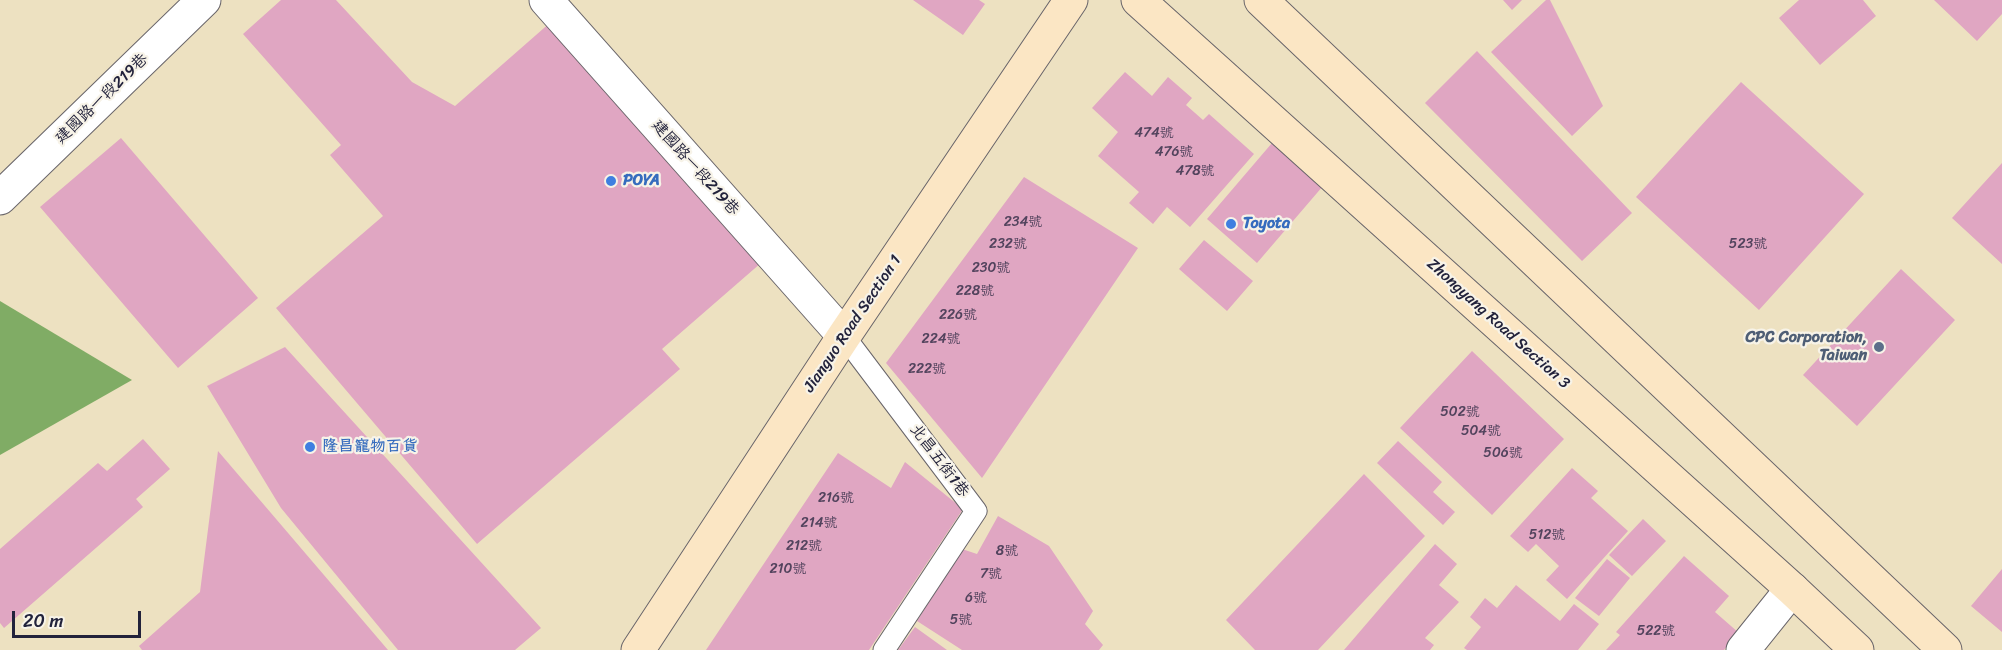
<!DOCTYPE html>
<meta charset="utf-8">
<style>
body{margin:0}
#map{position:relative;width:2002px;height:650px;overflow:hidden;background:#ede1c1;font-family:Sriracha,sans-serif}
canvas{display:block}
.scale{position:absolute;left:12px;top:611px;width:129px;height:27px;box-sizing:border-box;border:3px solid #22223b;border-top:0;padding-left:8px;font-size:18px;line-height:21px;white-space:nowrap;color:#22223b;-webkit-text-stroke:4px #f7f3e8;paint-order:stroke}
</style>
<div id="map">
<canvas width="2002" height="650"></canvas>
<div class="scale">20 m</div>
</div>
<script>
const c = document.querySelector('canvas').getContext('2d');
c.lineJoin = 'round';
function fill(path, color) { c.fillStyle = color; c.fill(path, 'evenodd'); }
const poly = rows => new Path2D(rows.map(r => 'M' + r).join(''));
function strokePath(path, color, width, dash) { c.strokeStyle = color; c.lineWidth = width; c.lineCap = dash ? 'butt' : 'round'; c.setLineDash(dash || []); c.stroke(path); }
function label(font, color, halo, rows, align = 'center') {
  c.font = font + ' Sriracha,"LXGW WenKai TC",sans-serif'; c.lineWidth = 4.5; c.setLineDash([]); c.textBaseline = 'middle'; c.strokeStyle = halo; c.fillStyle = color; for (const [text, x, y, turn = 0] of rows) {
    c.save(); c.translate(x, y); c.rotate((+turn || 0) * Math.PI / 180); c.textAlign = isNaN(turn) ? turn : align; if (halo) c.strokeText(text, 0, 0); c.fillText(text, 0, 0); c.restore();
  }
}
fill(poly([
 [0,301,132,380,0,455]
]), '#80ac65');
fill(poly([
 [281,0,336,0,412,82,455,106,560,14,769,256,662,349,680,369,477,544,276,308,383,216,330,155,341,145,243,34],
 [913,0,979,0,985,4,963,35],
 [1503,0,1522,0,1512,10],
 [1546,0,1550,0,1603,106,1572,136,1491,52],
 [1799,0,1863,0,1876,16,1820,65,1779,18],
 [1934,0,2002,0,2002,14,1977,41],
 [1477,51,1632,213,1582,261,1425,103],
 [1125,72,1152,96,1168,77,1192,98,1186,105,1203,120,1209,114,1254,154,1190,227,1167,207,1153,224,1129,203,1139,192,1098,156,1118,132,1092,108],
 [1741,82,1864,194,1759,310,1636,197],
 [121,138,258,298,178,368,40,207],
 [1272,143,1323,186,1257,263,1207,219],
 [2002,163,2002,264,1952,218],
 [1024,177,1138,248,982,478,886,363],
 [1204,240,1253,281,1227,311,1179,269],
 [1901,269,1955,320,1857,426,1803,375],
 [285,347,541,628,515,650,398,650,281,508,207,386],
 [1472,351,1564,439,1492,515,1400,428],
 [143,439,170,469,136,499,143,507,4,628,0,623,0,549,98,463,107,471],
 [1398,441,1442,482,1433,492,1455,512,1443,525,1377,463],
 [218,451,388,650,142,650,139,646,200,592],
 [838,453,891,488,905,462,963,509,869,650,706,650],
 [1572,468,1598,491,1591,498,1628,531,1567,599,1546,580,1559,566,1536,544,1528,552,1510,536],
 [1364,474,1425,536,1318,650,1255,650,1226,620],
 [998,516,1049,546,1093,611,1085,624,1103,645,1099,650,962,650,917,621,962,549,977,554],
 [1643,519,1666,541,1632,576,1609,555],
 [1435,544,1457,564,1439,585,1459,602,1425,638,1434,645,1430,650,1344,650],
 [1684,556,1729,596,1715,612,1739,633,1724,650,1606,650,1620,635,1616,632],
 [1607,559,1630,578,1599,616,1575,598],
 [2002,569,2002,632,1971,606],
 [1516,585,1560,621,1574,604,1599,624,1578,650,1467,650,1464,648,1481,627,1470,617,1485,598,1497,608],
 [915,627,947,650,898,650]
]), '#e0a6c2');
const lane = poly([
 [844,336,976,511,884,650]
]);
const street = poly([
 [546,0,844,336],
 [0,198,204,0],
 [1743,650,1792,589]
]);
const secondary = poly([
 [1138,0,1792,589,1857,650],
 [1261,0,1945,650],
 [638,650,844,336,1071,0]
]);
strokePath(lane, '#69656a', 23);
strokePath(street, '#69656a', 35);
strokePath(secondary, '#69656a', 35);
strokePath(lane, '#fff', 21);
strokePath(street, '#fff', 33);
strokePath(secondary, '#fbe6c4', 33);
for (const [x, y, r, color] of [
 [611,181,6,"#3f7fe0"],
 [1231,224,6,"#3f7fe0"],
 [1879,347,6,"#5c6f8a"],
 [310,447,6,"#3f7fe0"]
]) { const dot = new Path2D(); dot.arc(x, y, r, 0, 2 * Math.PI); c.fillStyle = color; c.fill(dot); strokePath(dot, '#f7f3e8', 2); }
label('14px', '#52435d', null, [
 ["474號",1154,133],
 ["476號",1174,152],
 ["478號",1195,171],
 ["234號",1023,222],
 ["232號",1008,244],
 ["523號",1748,244],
 ["230號",991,268],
 ["228號",975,291],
 ["226號",958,315],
 ["224號",941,339],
 ["222號",927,369],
 ["502號",1460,412],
 ["504號",1481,431],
 ["506號",1503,453],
 ["216號",836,498],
 ["214號",819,523],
 ["512號",1547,535],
 ["212號",804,546],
 ["8號",1007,551],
 ["210號",788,569],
 ["7號",991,574],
 ["6號",976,598],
 ["5號",961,620],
 ["522號",1656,631]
]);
label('16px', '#22223b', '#f7f3e8', [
 ["建國路一段219巷",102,99,-44],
 ["建國路一段219巷",695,168,48],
 ["Jianguo Road Section 1",853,324,-56],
 ["Zhongyang Road Section 3",1498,324,42],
 ["北昌五街1巷",939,461,53]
]);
label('bold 16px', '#366cbe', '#f7f3e8', [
 ["POYA",623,181],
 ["Toyota",1243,224],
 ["隆昌寵物百貨",322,447]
], 'left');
label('bold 16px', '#4e5e75', '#f7f3e8', [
 ["CPC Corporation,",1867,338],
 ["Taiwan",1867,356]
], 'right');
</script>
